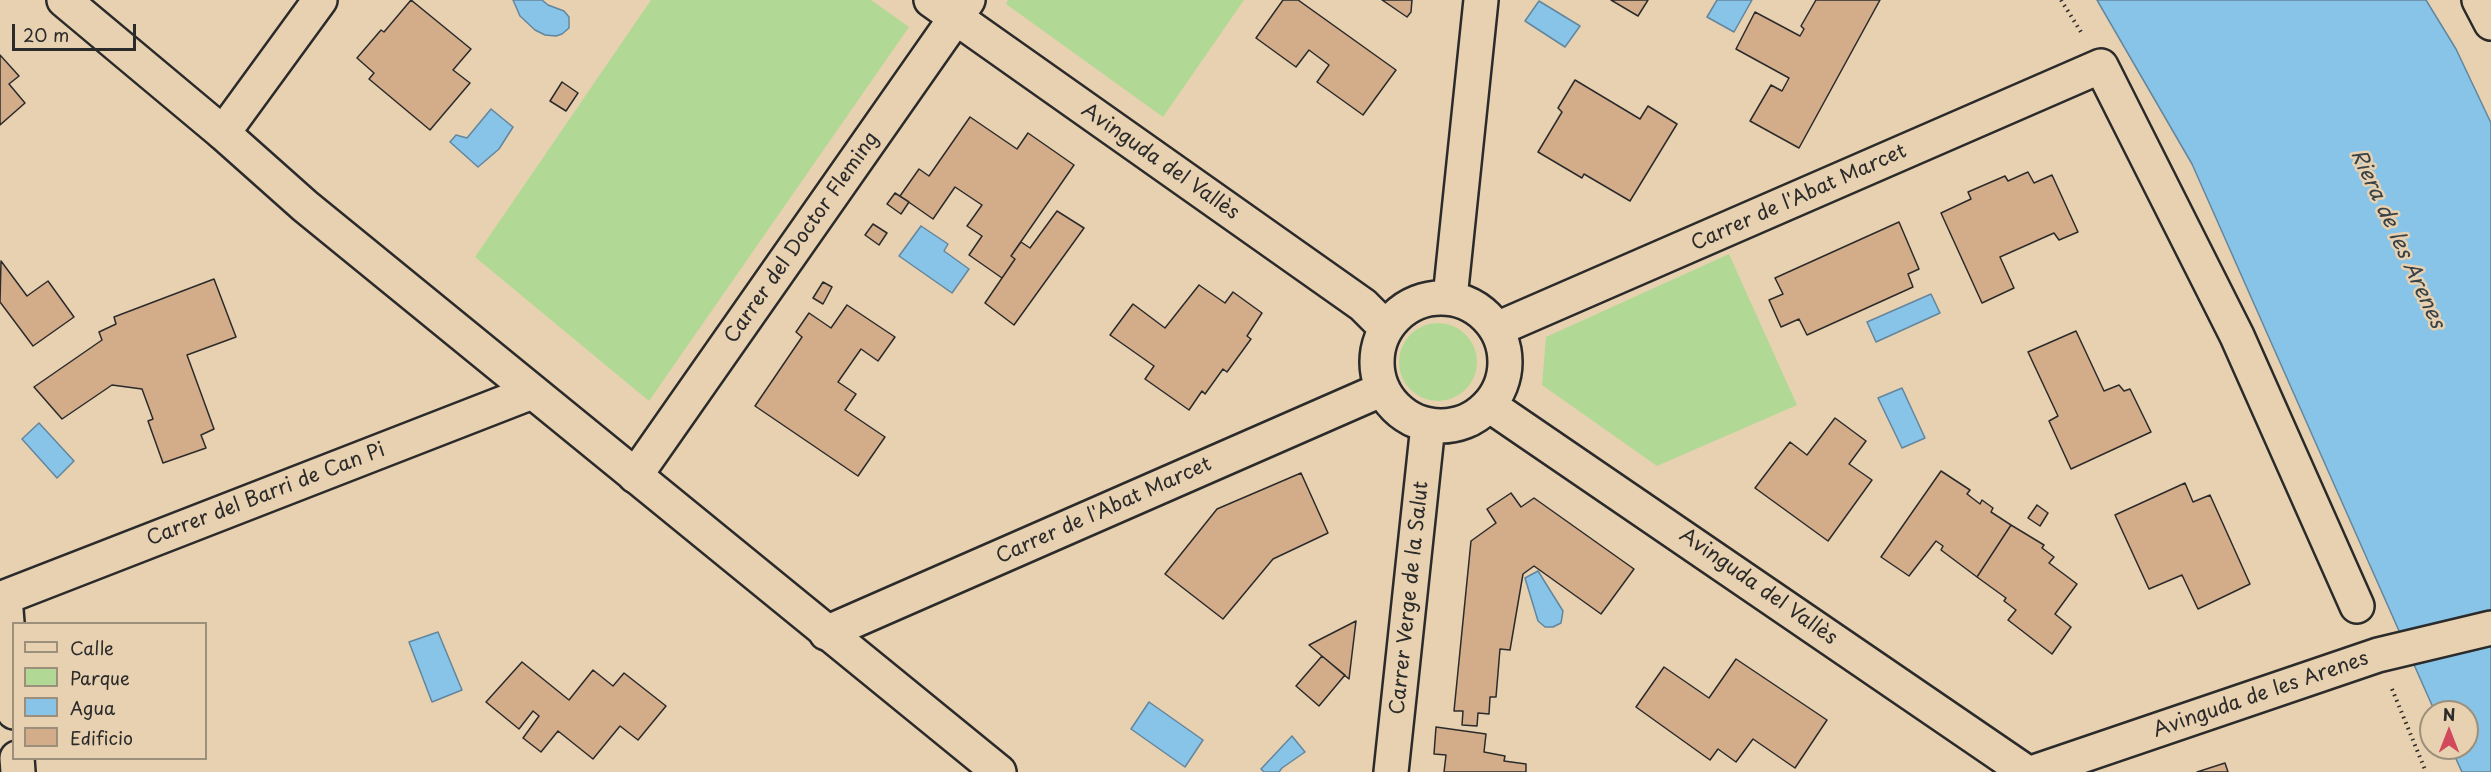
<!DOCTYPE html>
<meta charset="utf-8">
<style>
body{margin:0}
#map{position:relative;width:2491px;height:772px;overflow:hidden;background:#e8d1b0;font-family:"Playpen Sans",sans-serif}
canvas{display:block}
.legend{position:absolute;left:12px;top:622px;width:195px;height:138px;box-sizing:border-box;background:#e8d1b0;border:2px solid #9c8f7b;margin:0;padding:8px 10px;list-style:none;font-size:18px;color:#2b2b2b}
.legend li{display:flex;align-items:center;gap:12px;height:30px}
.legend b{width:30px;border:2px solid #9c8f7b}
.north{position:absolute;left:2419px;top:700px;width:60px;height:60px;box-sizing:border-box;background:#e8d1b0;border:2px solid #9c8f7b;border-radius:50%;rotate:0deg;font-size:16px;font-weight:700;line-height:24px;text-align:center;color:#2b2b2b}
.north::after{content:'';display:block;margin:auto;width:21px;height:27px;background:#d1495b;clip-path:polygon(50% 0,100% 100%,50% 72%,0 100%)}
.scale{position:absolute;left:12px;top:24px;width:124px;height:27px;box-sizing:border-box;border:3px solid #2b2b2b;border-top:0;padding-left:8px;font-size:18px;line-height:21px;white-space:nowrap;color:#2b2b2b;-webkit-text-stroke:4px #e8d1b0;paint-order:stroke}
</style>
<div id="map">
<canvas width="2491" height="772"></canvas>
<ul class="legend">
<li><b style="height:8px;background:#e8d1b0"></b>Calle</li>
<li><b style="height:16px;background:#b1d995"></b>Parque</li>
<li><b style="height:16px;background:#88c3e8"></b>Agua</li>
<li><b style="height:16px;background:#d3ac8a"></b>Edificio</li>
</ul>
<div class="north">N</div>
<div class="scale">20 m</div>
</div>
<script>
const c = document.querySelector('canvas').getContext('2d');
c.lineJoin = 'round';
function fill(path, color) { c.fillStyle = color; c.fill(path, 'evenodd'); }
const poly = rows => new Path2D(rows.map(r => 'M' + r).join(''));
function strokePath(path, color, width, dash) { c.strokeStyle = color; c.lineWidth = width; c.lineCap = dash ? 'butt' : 'round'; c.setLineDash(dash || []); c.stroke(path); }
function label(font, color, halo, rows, align = 'center') {
  c.font = font + ' "Playpen Sans",sans-serif'; c.lineWidth = 5; c.setLineDash([]); c.textBaseline = 'middle'; c.strokeStyle = halo; c.fillStyle = color; for (const [text, x, y, turn = 0] of rows) {
    c.save(); c.translate(x, y); c.rotate((+turn || 0) * Math.PI / 180); c.textAlign = isNaN(turn) ? turn : align; if (halo) c.strokeText(text, 0, 0); c.fillText(text, 0, 0); c.restore();
  }
}
fill(poly([
 [651,0,871,0,909,27,649,401,475,257],
 [1008,0,1244,0,1163,117,1006,4],
 [1729,254,1797,405,1657,466,1542,385,1546,337],
 '1399 362a39 39 0 1 1 78 0a39 39 0 1 1-78 0Z'
]), '#b1d995');
const water = poly([
 [513,0,542,0,548,5,564,11,569,17,569,28,562,34,556,36,545,35,535,30,520,16,513,0],
 [1717,0,1752,0,1734,32,1707,17,1717,0],
 [2097,0,2426,0,2456,49,2491,123,2491,772,2462,772,2451,748,2467,748,2467,712,2435,712,2192,164,2097,0],
 [1539,1,1580,26,1565,47,1525,21,1539,1],
 [491,109,513,127,499,149,478,167,450,142,456,135,467,138,491,109],
 [921,226,948,244,944,251,969,269,952,293,899,256,921,226],
 [1931,294,1940,313,1876,342,1867,322,1931,294],
 [1902,388,1925,438,1902,448,1878,398,1902,388],
 [39,423,74,461,57,478,22,439,39,423],
 [1538,571,1563,611,1561,623,1553,627,1545,627,1538,621,1525,578,1538,571],
 [438,632,462,690,432,702,409,642,438,632],
 [1149,702,1203,740,1185,767,1131,729,1149,702],
 [1292,736,1305,752,1282,768,1279,772,1264,772,1261,769,1292,736]
]);
fill(water, '#88c3e8');
strokePath(water, '#63869c', 1.5);
const building = poly([
 [411,0,471,49,453,70,470,83,430,130,369,79,374,73,357,58,381,30,384,32,411,0],
 [1283,0,1298,0,1396,70,1363,115,1317,82,1329,65,1309,50,1296,67,1256,38,1283,0],
 [1382,0,1412,0,1411,12,1407,17,1382,0],
 [1611,0,1648,0,1638,16,1611,0],
 [1816,0,1880,0,1799,148,1750,121,1771,85,1782,91,1789,78,1736,49,1755,12,1800,36,1804,29,1801,26,1816,0],
 [0,55,19,76,9,84,25,103,0,125,0,55],
 [1575,80,1640,119,1648,106,1677,124,1630,201,1584,174,1582,178,1538,152,1562,112,1558,108,1575,80],
 [562,82,578,93,566,111,550,101,562,82],
 [970,117,1017,149,1028,133,1074,165,1011,256,1015,259,1002,278,969,255,982,236,967,226,982,205,955,187,933,219,900,196,919,169,929,176,970,117],
 [2028,172,2034,183,2052,175,2078,232,2059,240,2054,233,2000,257,2014,288,1982,303,1941,213,1971,199,1968,192,2005,176,2008,181,2028,172],
 [895,193,909,202,901,214,887,204,895,193],
 [1057,211,1084,228,1014,325,985,303,1015,259,1011,256,1021,242,1030,248,1057,211],
 [1899,222,1919,269,1908,274,1913,287,1807,335,1799,319,1781,327,1769,300,1783,294,1775,278,1899,222],
 [873,224,887,233,879,245,865,235,873,224],
 [1,261,27,296,48,281,74,317,33,346,0,302,1,261],
 [214,279,236,337,187,355,214,429,201,435,206,448,163,463,148,421,153,419,142,389,112,385,62,419,34,387,102,340,99,332,116,324,114,317,214,279],
 [823,282,832,287,823,304,813,298,823,282],
 [1199,285,1225,303,1233,292,1262,313,1247,336,1251,339,1227,372,1223,369,1205,394,1202,391,1189,410,1145,379,1154,366,1110,335,1133,304,1165,328,1199,285],
 [847,305,895,337,878,361,861,349,838,382,856,394,845,410,885,437,858,476,755,406,802,337,796,332,809,313,831,328,847,305],
 [2076,331,2104,391,2119,385,2124,391,2130,389,2151,432,2071,469,2049,421,2058,416,2028,352,2076,331],
 [1835,418,1866,441,1849,464,1872,480,1828,541,1755,488,1790,442,1807,455,1835,418],
 [1941,471,1970,490,1967,494,1980,504,1982,500,1993,508,1991,512,2011,525,1977,577,1941,550,1943,546,1936,541,1909,576,1881,557,1941,471],
 [1301,473,1328,533,1273,559,1223,619,1165,574,1217,509,1301,473],
 [2185,483,2193,502,2210,495,2250,584,2198,609,2182,575,2149,589,2115,515,2185,483],
 [1511,493,1521,507,1534,498,1634,569,1601,614,1534,566,1523,574,1510,650,1500,649,1496,697,1490,697,1489,714,1478,713,1477,726,1462,725,1463,711,1454,711,1471,541,1496,523,1487,509,1511,493],
 [2037,505,2048,513,2040,526,2028,518,2037,505],
 [2011,525,2044,545,2042,548,2054,557,2049,563,2077,584,2055,614,2071,627,2052,654,2008,620,2016,610,2004,601,2006,598,1977,577,2011,525],
 [1356,621,1349,679,1309,645,1356,621],
 [1322,656,1345,675,1319,706,1296,686,1322,656],
 [1736,659,1827,720,1795,768,1753,739,1736,762,1718,749,1710,760,1636,707,1664,667,1709,698,1736,659],
 [522,662,569,700,593,670,613,686,624,673,666,706,638,740,620,726,593,759,558,731,541,752,523,738,539,716,533,711,519,729,486,702,522,662],
 [1436,727,1486,734,1484,752,1505,756,1504,761,1526,764,1526,772,1444,772,1446,755,1434,754,1436,727],
 [2225,763,2228,772,2197,772,2225,763]
]);
fill(building, '#d3ac8a');
strokePath(building, '#2b2b2b', 1.5);
const street = poly([
 [931,0,1363,305,1386,328],
 [2479,0,2491,23],
 [223,133,320,0],
 '1377 362a64 64 0 1 1 128 0a64 64 0 1 1-128 0Z',
 [1450,298,1481,0],
 [1497,329,2101,66,2237,336,2357,606],
 [1489,405,2026,772],
 [635,476,968,0],
 [5,597,14,712],
 [0,599,532,392],
 [826,633,1383,389],
 [17,758,18,772],
 [1391,772,1428,425],
 [2034,772,2378,655,2491,628]
]);
const secondary = poly([
 [64,0,223,133,305,206,999,772]
]);
strokePath(street, '#2b2b2b', 38);
strokePath(secondary, '#2b2b2b', 38);
strokePath(poly([
 [2061,0,2081,32],
 [2392,689,2426,772]
]), '#2b2b2b', 4, [1.5, 4.5]);
strokePath(street, '#e8d1b0', 33);
strokePath(secondary, '#e8d1b0', 33);
label('20px', '#2b2b2b', '#e8d1b0', [
 ["Avinguda del Vallès",1160,162,35],
 ["Carrer de l'Abat Marcet",1799,198,-24],
 ["Carrer del Doctor Fleming",802,238,-55],
 ["Carrer del Barri de Can Pi",266,495,-21],
 ["Carrer de l'Abat Marcet",1104,511,-24],
 ["Avinguda del Vallès",1758,587,35],
 ["Carrer Verge de la Salut",1410,598,-84],
 ["Avinguda de les Arenes",2261,695,-19]
]);
label('italic 21px', '#394247', '#e8d1b0', [
 ["Riera de les Arenes",2397,239,65]
]);
</script>
